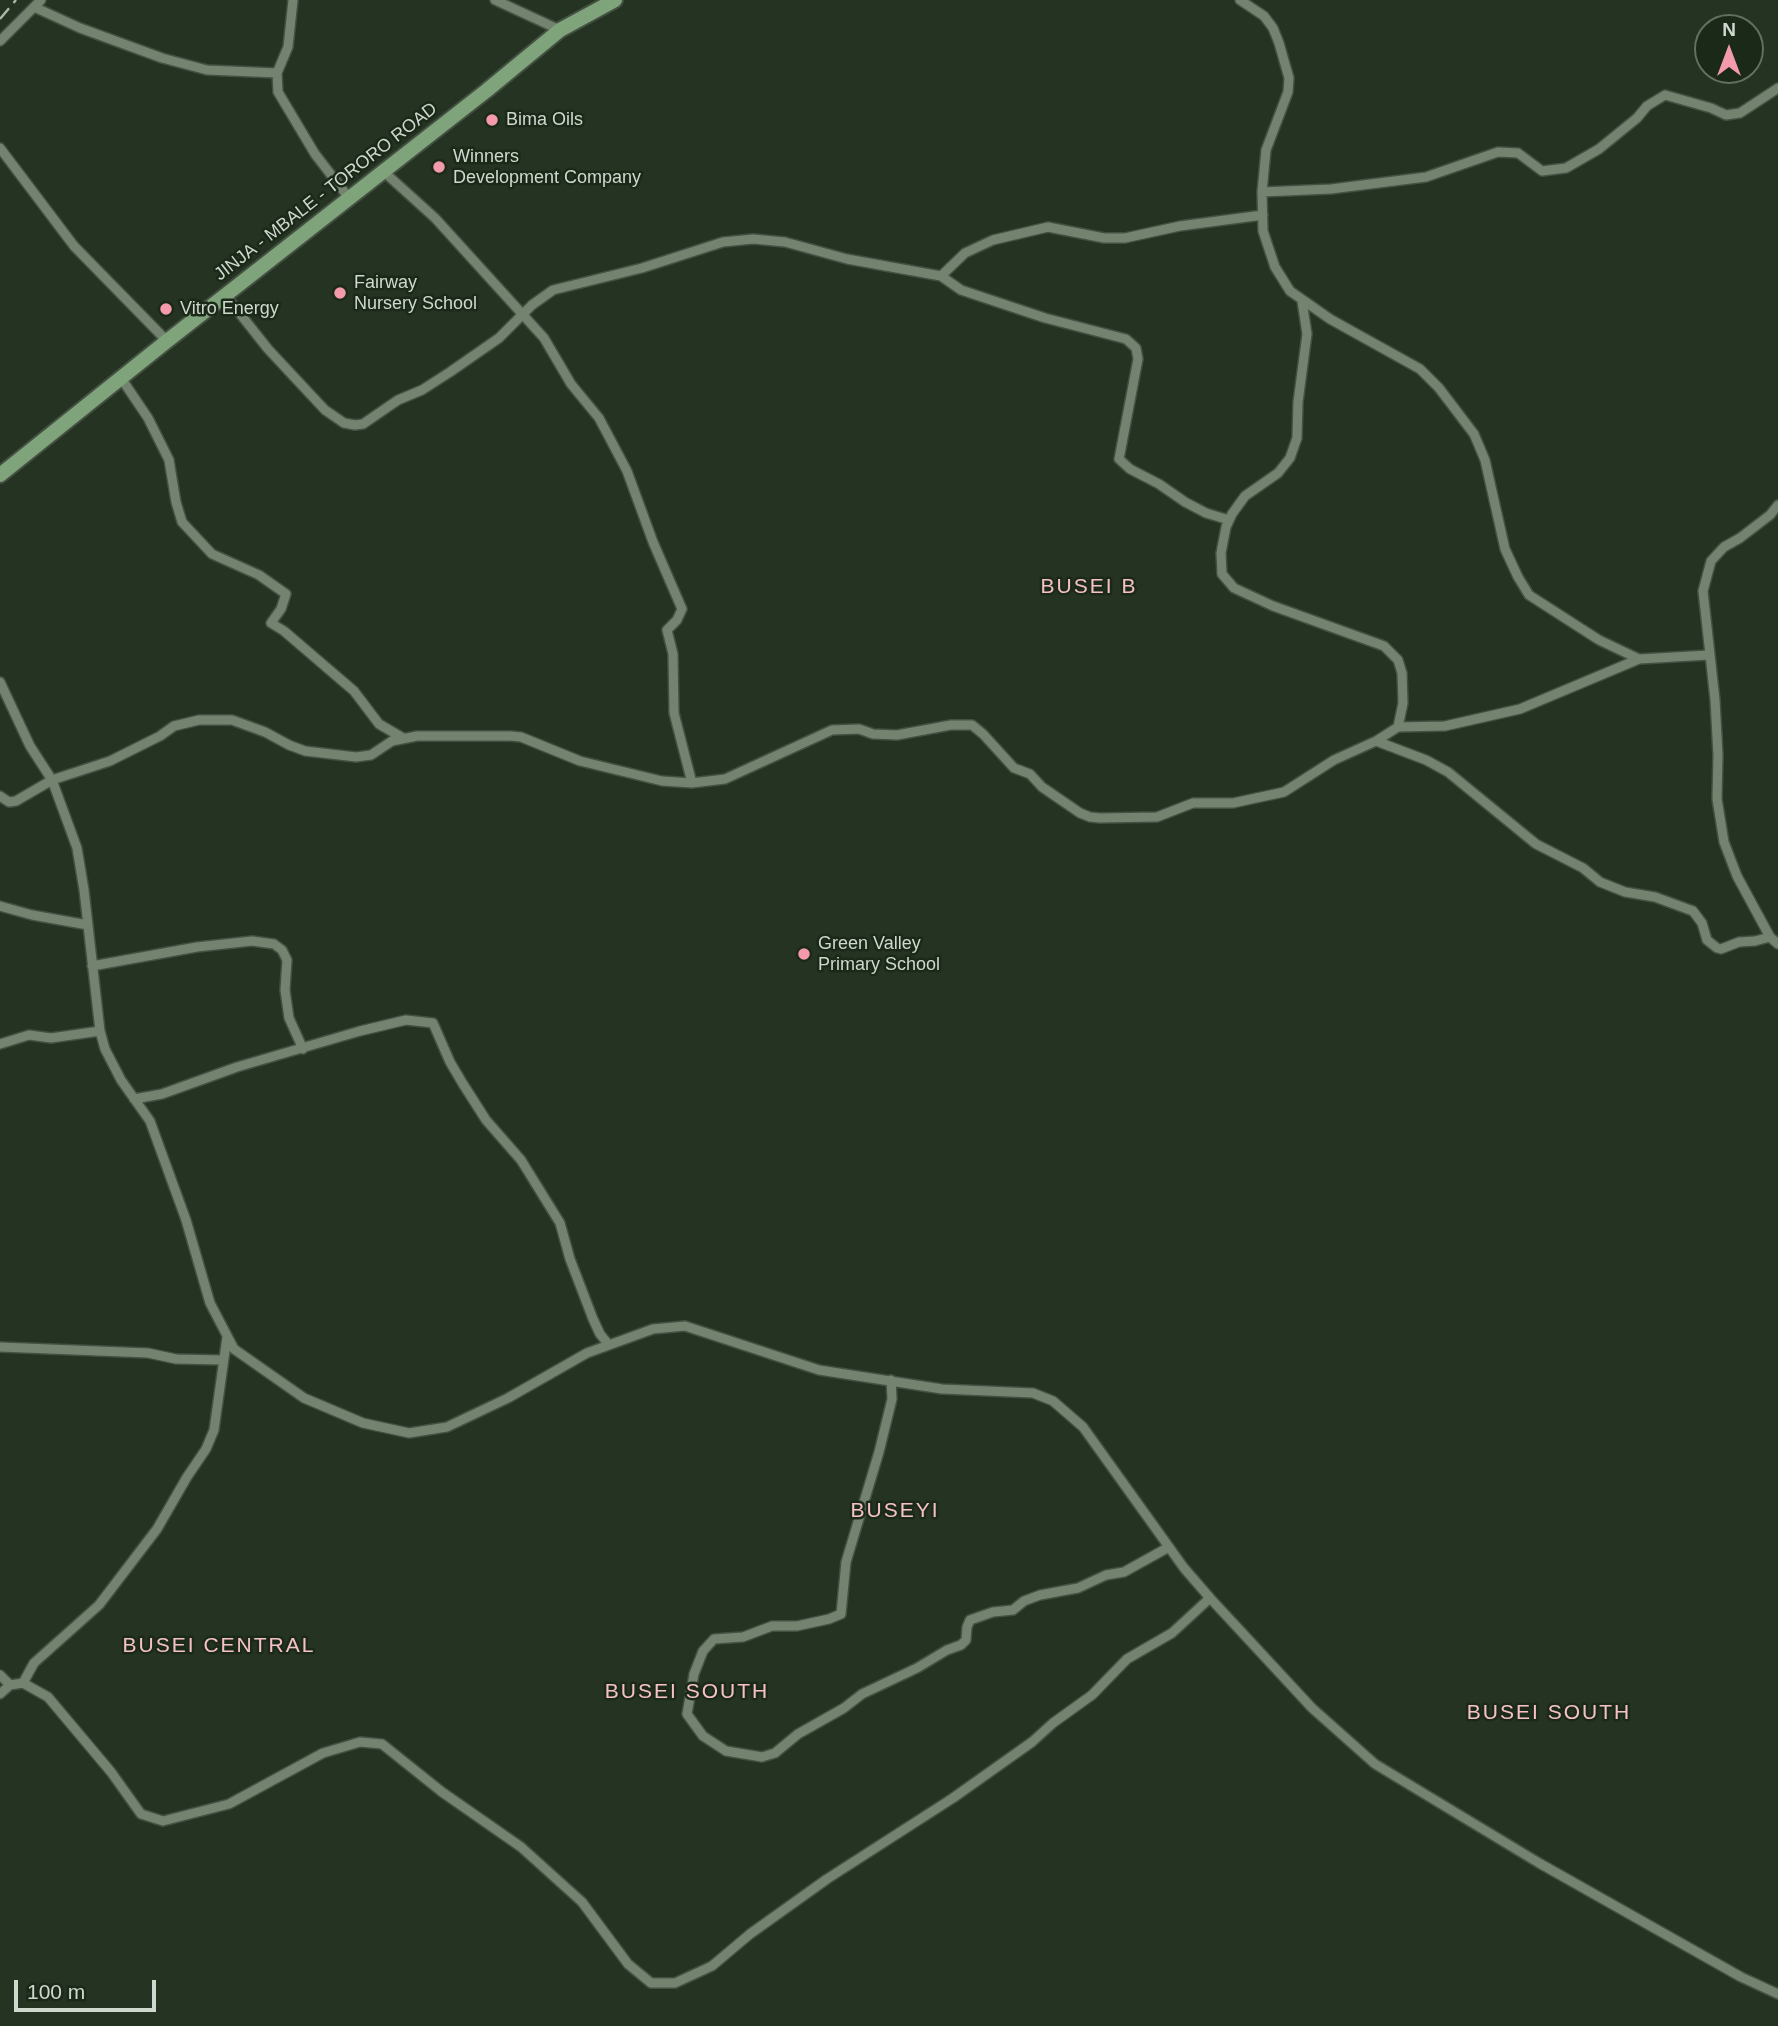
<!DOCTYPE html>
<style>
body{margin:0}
#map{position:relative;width:1778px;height:2026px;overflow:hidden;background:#253323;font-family:Helvetica,sans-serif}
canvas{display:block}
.north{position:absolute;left:1694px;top:14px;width:70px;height:70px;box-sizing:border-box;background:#1b2919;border:2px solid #636f61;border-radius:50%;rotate:0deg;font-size:19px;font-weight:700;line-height:28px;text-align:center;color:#cfd8ce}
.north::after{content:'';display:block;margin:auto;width:24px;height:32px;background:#f39aab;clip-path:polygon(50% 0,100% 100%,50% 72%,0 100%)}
.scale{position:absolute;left:14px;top:1980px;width:142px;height:32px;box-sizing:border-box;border:4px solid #cfd8ce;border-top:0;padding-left:9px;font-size:21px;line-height:24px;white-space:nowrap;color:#cfd8ce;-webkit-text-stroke:5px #1b2919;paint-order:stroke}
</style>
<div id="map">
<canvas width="1778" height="2026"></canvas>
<div class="north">N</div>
<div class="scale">100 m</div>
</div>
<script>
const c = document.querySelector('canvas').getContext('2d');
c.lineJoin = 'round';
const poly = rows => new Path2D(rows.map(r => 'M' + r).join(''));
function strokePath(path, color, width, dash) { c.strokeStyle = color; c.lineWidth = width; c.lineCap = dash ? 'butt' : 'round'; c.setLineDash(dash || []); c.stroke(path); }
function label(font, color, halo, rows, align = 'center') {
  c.font = font + ' Helvetica,sans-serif'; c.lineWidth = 5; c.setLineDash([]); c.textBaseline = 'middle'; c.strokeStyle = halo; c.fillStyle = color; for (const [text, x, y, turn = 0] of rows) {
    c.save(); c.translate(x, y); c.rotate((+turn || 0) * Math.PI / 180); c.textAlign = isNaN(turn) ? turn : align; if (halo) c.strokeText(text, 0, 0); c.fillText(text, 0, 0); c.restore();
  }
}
const minor = poly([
 [293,0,288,47,277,73,278,92,315,154,349,198],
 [495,0,560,30],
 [1240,0,1264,16,1273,28,1279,43,1289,78,1288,92,1266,150,1262,192,1263,231,1275,267,1290,291,1330,319,1420,369,1439,388,1474,434,1485,460,1505,549,1518,577,1529,595,1599,640,1639,659,1709,655],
 [34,7,80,28,162,58,207,70,277,73],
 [0,41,41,0],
 [0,148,74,246,167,341],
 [383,171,435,218,544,338,571,384,599,418,627,471,653,542,682,609,677,620,667,630,673,654,674,713,692,783],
 [1262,192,1331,189,1426,177,1498,152,1518,153,1542,171,1566,168,1599,149,1637,118,1647,106,1665,95,1711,108,1726,115,1740,113,1778,88],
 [941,276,965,253,993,240,1048,227,1104,238,1125,238,1180,226,1263,215],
 [226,296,268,349,325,410,344,423,355,425,363,424,398,400,422,390,450,372,499,338,532,305,553,290,642,268,723,242,753,239,785,242,847,259,941,276,961,290,1045,318,1126,339,1136,348,1138,359,1119,459,1130,469,1159,484,1185,502,1206,513,1229,520],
 [1302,301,1307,334,1298,402,1297,438,1290,458,1278,473,1245,496,1232,514,1226,527,1221,553,1222,574,1234,588,1273,606,1384,646,1398,660,1402,673,1403,703,1398,727],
 [121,378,148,418,169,460,176,502,182,522,212,554,259,575,286,594,281,609,271,623,284,631,354,691,379,724,403,738],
 [1778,505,1770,515,1740,538,1724,547,1711,561,1703,591,1715,700,1718,755,1717,799,1724,842,1737,876,1770,937,1778,944],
 [0,682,30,746,52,780,77,848,84,890,100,1031,105,1049,121,1080,150,1121,186,1220,210,1303,234,1349,304,1398,363,1423,409,1433,447,1427,508,1398,587,1353,653,1329,685,1326,819,1370,942,1389,1033,1393,1053,1401,1083,1427,1184,1568,1210,1598,1312,1708,1375,1764,1539,1863,1741,1977,1778,1994],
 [1376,741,1426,760,1448,772,1536,844,1583,868,1600,882,1625,892,1655,897,1693,911,1702,923,1707,940,1717,948,1721,949,1739,942,1755,941,1770,937],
 [0,796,9,802,16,801,52,780,110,761,160,736,174,726,199,720,232,720,265,732,289,745,305,751,356,757,371,755,392,741,417,736,511,736,521,737,580,761,662,781,692,783,725,779,832,730,859,729,873,734,897,735,951,725,972,725,983,734,1014,768,1030,774,1042,787,1080,813,1090,817,1100,818,1157,817,1193,803,1233,803,1284,792,1334,760,1376,741,1398,727,1445,726,1520,709,1639,659],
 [0,906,32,915,88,925],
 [92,966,197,947,252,941,274,944,282,950,287,960,285,990,289,1018,303,1049],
 [0,1044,29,1035,51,1038,100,1031],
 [134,1099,162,1094,237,1067,360,1031,406,1020,433,1023,450,1062,463,1084,486,1120,521,1160,560,1223,570,1259,593,1319,600,1334,609,1345],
 [0,1347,148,1353,176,1359,223,1360],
 [891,1380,892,1399,879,1452,846,1562,841,1614,829,1619,797,1626,772,1626,743,1637,714,1639,703,1651,694,1674,687,1714,703,1736,726,1751,762,1757,775,1753,798,1734,844,1708,862,1694,917,1668,947,1650,961,1645,966,1640,967,1627,970,1620,993,1612,1013,1610,1024,1601,1040,1595,1078,1588,1106,1575,1124,1572,1169,1547],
 [0,1675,10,1685],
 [23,1683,48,1697,111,1772,141,1814,163,1821,229,1804,323,1753,360,1742,382,1744,442,1792,521,1847,582,1902,628,1964,651,1983,675,1983,712,1966,750,1934,827,1879,953,1798,1032,1742,1053,1723,1092,1695,1127,1659,1172,1633,1210,1598],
 [0,1694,10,1685,23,1683,34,1663,99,1605,157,1529,187,1477,206,1449,214,1430,227,1337]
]);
const primary = poly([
 [0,475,167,341,486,91,560,30,615,0]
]);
strokePath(minor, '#445042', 12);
strokePath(primary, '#445042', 18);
strokePath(minor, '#738370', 9);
strokePath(primary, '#7fa37a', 14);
strokePath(poly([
 [0,19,16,0]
]), '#aab4a9', 2.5, [14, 7]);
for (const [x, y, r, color] of [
 [492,120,7,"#f39aab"],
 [439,167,7,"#f39aab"],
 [340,293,7,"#f39aab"],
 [166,309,7,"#f39aab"],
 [804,954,7,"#f39aab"]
]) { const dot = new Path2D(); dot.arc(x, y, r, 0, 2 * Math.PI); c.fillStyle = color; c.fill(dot); strokePath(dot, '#1b2919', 2.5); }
label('18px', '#cfd8ce', '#1b2919', [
 ["Bima Oils",506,120],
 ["Winners",453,157],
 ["Development Company",453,178],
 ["Fairway",354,283],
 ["Nursery School",354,304],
 ["Vitro Energy",180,309],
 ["Green Valley",818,944],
 ["Primary School",818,965]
], 'left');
label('18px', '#cfd8ce', '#1b2919', [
 ["JINJA - MBALE - TORORO ROAD",326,192,-38]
]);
c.letterSpacing = '2px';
label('21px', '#f5c1c9', '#1b2919', [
 ["BUSEI B",1089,587],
 ["BUSEYI",895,1511],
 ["BUSEI CENTRAL",219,1646],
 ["BUSEI SOUTH",687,1692],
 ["BUSEI SOUTH",1549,1713]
]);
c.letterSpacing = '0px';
</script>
